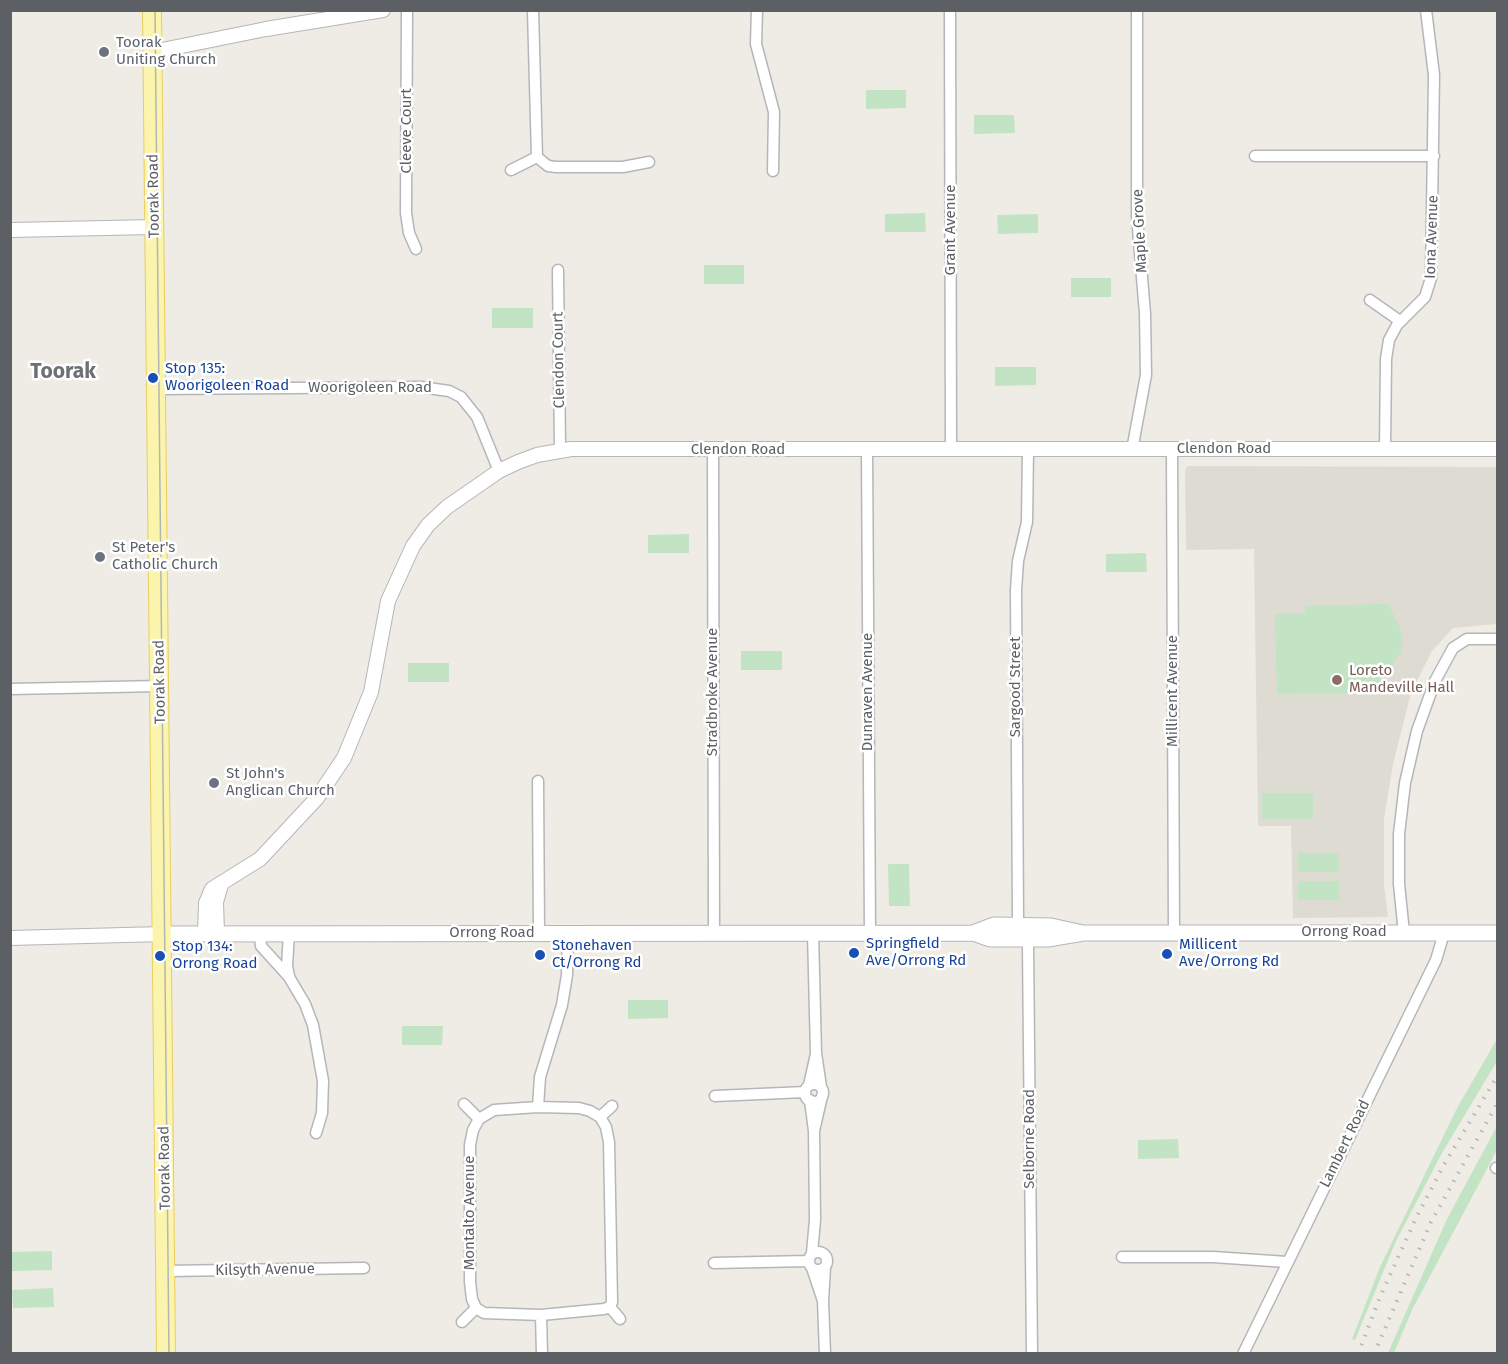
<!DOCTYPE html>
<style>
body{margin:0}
#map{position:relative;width:1508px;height:1364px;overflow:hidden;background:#eeece4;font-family:"Fira Sans",sans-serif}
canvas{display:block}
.frame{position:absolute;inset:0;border:12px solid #5c5f64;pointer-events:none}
</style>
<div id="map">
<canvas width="1508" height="1364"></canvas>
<div class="frame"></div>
</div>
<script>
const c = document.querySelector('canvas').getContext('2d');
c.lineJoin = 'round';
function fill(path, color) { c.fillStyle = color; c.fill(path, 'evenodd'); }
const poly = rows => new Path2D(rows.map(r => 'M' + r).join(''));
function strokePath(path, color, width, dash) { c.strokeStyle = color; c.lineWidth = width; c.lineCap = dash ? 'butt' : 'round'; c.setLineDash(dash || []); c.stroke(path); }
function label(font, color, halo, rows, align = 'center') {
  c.font = font + ' "Fira Sans",sans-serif'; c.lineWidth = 5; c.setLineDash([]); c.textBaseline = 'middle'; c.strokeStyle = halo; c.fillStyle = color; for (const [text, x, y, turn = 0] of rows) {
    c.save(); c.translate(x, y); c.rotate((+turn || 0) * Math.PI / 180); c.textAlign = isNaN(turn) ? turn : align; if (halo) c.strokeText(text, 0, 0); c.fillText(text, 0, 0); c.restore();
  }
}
fill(poly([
 [1188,466,1497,467,1497,624,1453,628,1432,651,1411,693,1393,764,1384,819,1384,885,1388,917,1293,918,1291,826,1258,826,1254,549,1186,550,1185,470]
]), '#dedbd2');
fill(poly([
 [866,90,906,90,906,108,866,109],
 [974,115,1014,115,1015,133,974,134],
 [925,213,926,232,885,232,885,214],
 [1038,214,1038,233,998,234,997,215],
 [704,265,744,265,744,284,704,284],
 [1071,278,1111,278,1111,297,1071,297],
 [492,308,533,308,533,328,492,328],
 [995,367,1036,367,1036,385,995,386],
 [689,534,689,553,648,553,648,535],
 [1146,553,1147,572,1106,572,1106,554],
 [1388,604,1401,630,1402,644,1401,652,1389,668,1383,689,1377,693,1277,694,1275,614,1305,613,1305,606],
 [741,651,782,651,782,670,741,670],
 [408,663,449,663,449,682,408,682],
 [1262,793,1313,793,1313,819,1262,819],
 [1298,853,1338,853,1339,872,1298,872],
 [888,864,909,864,910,906,889,906],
 [1298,881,1339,881,1339,900,1298,900],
 [628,1000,668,1000,668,1018,628,1019],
 [402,1026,443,1026,442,1045,402,1045],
 [1497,1039,1497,1061,1442,1153,1396,1241,1355,1340,1352,1339,1380,1267,1456,1110],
 [1497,1126,1497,1150,1412,1310,1394,1353,1388,1353,1447,1219],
 [1178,1139,1179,1158,1138,1159,1138,1140],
 [52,1251,52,1270,12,1271,11,1252],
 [53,1288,54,1307,13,1308,12,1290]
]), '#c2e4c4');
const minor = poly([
 [407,10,406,213,409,233,416,249],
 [757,10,756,44,774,112,773,171],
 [950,10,951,450],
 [1255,156,1434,156],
 [537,157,548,166,556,167,623,167,649,162],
 [511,170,537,157,533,10],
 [558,270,560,450],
 [1370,300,1400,321],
 [157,389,421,387,449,391,461,397,477,417,499,471],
 [1172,449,1174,932],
 [1385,449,1386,359,1389,340,1397,325,1425,297,1431,278,1434,75,1426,10],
 [867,450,870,933],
 [1028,450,1027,522,1018,561,1016,590,1018,919,1028,945,1032,1354],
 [1132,450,1146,375,1145,314,1137,216,1137,10],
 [713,451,714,933],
 [10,689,160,686],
 [538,781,539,933],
 [813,933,816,1053,821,1087],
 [1404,933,1399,884,1399,834,1405,783,1417,731,1435,681,1453,648,1467,639,1498,639],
 [260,934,261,946,289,977,305,1004,313,1025,323,1081,322,1113,316,1133],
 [289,976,287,966,289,933],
 '805 1093a9 9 0 1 1 18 0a9 9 0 1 1-18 0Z',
 [809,1085,816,1054],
 [715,1096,805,1092],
 [810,1100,814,1131,815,1220,812,1253],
 [464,1104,479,1119],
 [538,1107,579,1108,590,1111,600,1117,606,1127,609,1142,612,1302,610,1307,604,1309,541,1315,484,1313,476,1308,472,1299,470,1282,470,1145,473,1130,479,1119,494,1110,538,1107],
 [538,1107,540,1077,562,1005,567,975,568,933],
 [600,1117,612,1106],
 [814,1131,822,1096],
 [1496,1168,1498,1168],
 '809 1261a9 9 0 1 1 18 0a9 9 0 1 1-18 0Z',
 [1122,1257,1213,1257,1287,1262],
 [714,1263,808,1261],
 [812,1268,823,1301],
 [166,1271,364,1268],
 [610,1307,620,1319],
 [541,1315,542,1354],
 [462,1322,476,1308],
 [825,1354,823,1301,825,1267],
 [1243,1354,1436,960,1444,933]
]);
const tertiary = poly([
 [152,52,266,29,383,10],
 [10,230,154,227],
 [205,934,206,903,212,889,260,859,317,798,344,758,371,692,388,601,413,546,428,525,447,507,499,471,518,462,537,455,571,449,1498,449],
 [217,934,216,902,221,885],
 [10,938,163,934]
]);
const secondary = poly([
 [973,933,990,939,1048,939,1083,933,1498,933],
 [163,934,973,933,994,925,1051,926,1083,933]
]);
const primary = poly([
 [152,10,166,1354]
]);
strokePath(minor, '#b4b6ba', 13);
strokePath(tertiary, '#b4b6ba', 16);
strokePath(secondary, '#b3b6bb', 17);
strokePath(primary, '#eacd61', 20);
strokePath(minor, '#fff', 10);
strokePath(tertiary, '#fff', 14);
strokePath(secondary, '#fff', 15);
strokePath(primary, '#fbf4ac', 18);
strokePath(poly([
 [155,10,169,1354]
]), '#b4b5b5', 1.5);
strokePath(poly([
 [1358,1354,1380,1297,1417,1216,1445,1163,1498,1075],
 [1374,1354,1431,1222,1498,1102]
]), '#b4b5b5', 4, [1.5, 8]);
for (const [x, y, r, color] of [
 [104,52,6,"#6b7280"],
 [153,378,6,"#1a4fb4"],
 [100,557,6,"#6b7280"],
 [1337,680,6,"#8d6e63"],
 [214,783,6,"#6b7280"],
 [854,953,6,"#1a4fb4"],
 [1167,954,6,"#1a4fb4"],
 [540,955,6,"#1a4fb4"],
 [160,956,6,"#1a4fb4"]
]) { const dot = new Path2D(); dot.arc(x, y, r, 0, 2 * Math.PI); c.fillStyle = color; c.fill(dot); strokePath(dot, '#fff', 2); }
label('15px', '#5b616d', '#fff', [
 ["Toorak",116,43],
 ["Uniting Church",116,60],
 ["St Peter's",112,548],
 ["Catholic Church",112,565],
 ["St John's",226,774],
 ["Anglican Church",226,791]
], 'left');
label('15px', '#5c5f64', '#fff', [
 ["Cleeve Court",407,131,-90],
 ["Toorak Road",154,196,-91],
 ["Grant Avenue",951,230,-90],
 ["Maple Grove",1140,231,-93],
 ["Iona Avenue",1432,237,-88],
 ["Clendon Court",559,360,-91],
 ["Woorigoleen Road",370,388],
 ["Clendon Road",1224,449],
 ["Clendon Road",738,450],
 ["Toorak Road",160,682,-91],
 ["Sargood Street",1016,687,-90],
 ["Millicent Avenue",1173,691,-90],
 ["Stradbroke Avenue",713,692,-90],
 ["Dunraven Avenue",868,692,-90],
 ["Orrong Road",1344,932],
 ["Orrong Road",492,933],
 ["Selborne Road",1030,1139,-90],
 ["Lambert Road",1345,1144,-64],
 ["Toorak Road",165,1168,-91],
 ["Montalto Avenue",470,1213,-90],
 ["Kilsyth Avenue",265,1270,-1]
]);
label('15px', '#164399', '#fff', [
 ["Stop 135:",165,369],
 ["Woorigoleen Road",165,386],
 ["Springfield",866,944],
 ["Ave/Orrong Rd",866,961],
 ["Millicent",1179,945],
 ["Ave/Orrong Rd",1179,962],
 ["Stonehaven",552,946],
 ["Ct/Orrong Rd",552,963],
 ["Stop 134:",172,947],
 ["Orrong Road",172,964]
], 'left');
label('15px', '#785e54', '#fff', [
 ["Loreto",1349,671],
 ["Mandeville Hall",1349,688]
], 'left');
label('bold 21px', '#6d7176', '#fff', [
 ["Toorak",63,372]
]);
</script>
